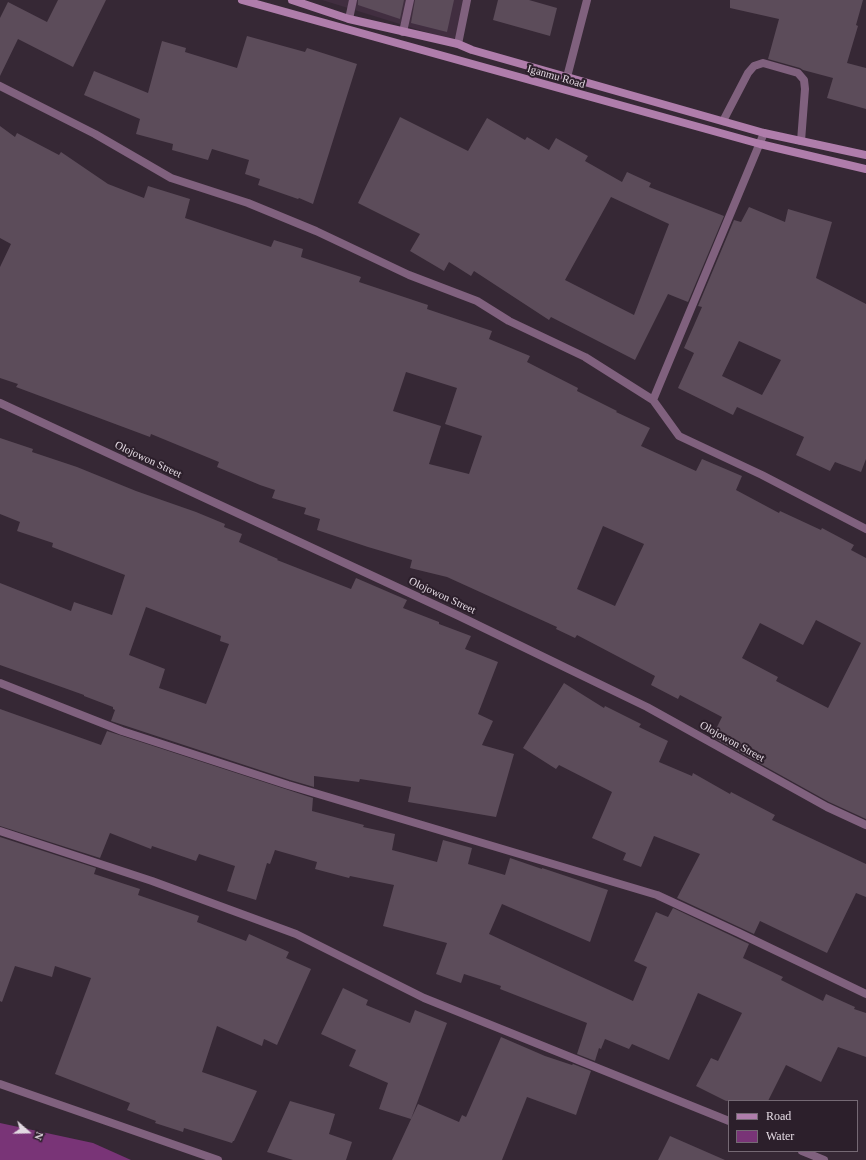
<!DOCTYPE html>
<style>
body{margin:0}
#map{position:relative;width:866px;height:1160px;overflow:hidden;background:#362835;font-family:Georgia,serif}
canvas{display:block}
.legend{position:absolute;left:728px;top:1100px;width:130px;height:52px;box-sizing:border-box;background:#2c1f2b;border:1px solid #756974;margin:0;padding:5px 7px;list-style:none;font-size:12px;color:#e3d9e2}
.legend li{display:flex;align-items:center;gap:8px;height:20px}
.legend b{width:20px;border:1px solid #756974}
.north{position:absolute;left:8px;top:1112px;width:40px;height:40px;-webkit-text-stroke:3px #2c1f2b;paint-order:stroke;rotate:110deg;font-size:11px;font-weight:700;line-height:16px;text-align:center;color:#e3d9e2}
.north::after{content:'';display:block;margin:auto;width:14px;height:18px;background:#e3d9e2;clip-path:polygon(50% 0,100% 100%,50% 72%,0 100%)}
</style>
<div id="map">
<canvas width="866" height="1160"></canvas>
<ul class="legend">
<li><b style="height:5px;background:#af7dab"></b>Road</li>
<li><b style="height:11px;background:#793477"></b>Water</li>
</ul>
<div class="north">N</div>
</div>
<script>
const c = document.querySelector('canvas').getContext('2d');
c.lineJoin = 'round';
function fill(path, color) { c.fillStyle = color; c.fill(path, 'evenodd'); }
const poly = rows => new Path2D(rows.map(r => 'M' + r).join(''));
function strokePath(path, color, width, dash) { c.strokeStyle = color; c.lineWidth = width; c.lineCap = dash ? 'butt' : 'round'; c.setLineDash(dash || []); c.stroke(path); }
function label(font, color, halo, rows, align = 'center') {
  c.font = font + ' Georgia,serif'; c.lineWidth = 4; c.setLineDash([]); c.textBaseline = 'middle'; c.strokeStyle = halo; c.fillStyle = color; for (const [text, x, y, turn = 0] of rows) {
    c.save(); c.translate(x, y); c.rotate((+turn || 0) * Math.PI / 180); c.textAlign = isNaN(turn) ? turn : align; if (halo) c.strokeText(text, 0, 0); c.fillText(text, 0, 0); c.restore();
  }
}
fill(poly([
 [322,0,470,0,455,41]
]), '#412e40');
fill(poly([
 [0,1123,93,1143,131,1160,0,1160]
]), '#793477');
fill(poly([
 [58,0,106,0,73,67,18,39,0,76,0,18,8,2,47,22],
 [358,0,404,0,400,19,358,5],
 [415,0,454,0,447,32,411,23],
 [498,0,529,0,557,8,550,36,493,20],
 [730,0,863,0,856,25,858,26,847,63,866,68,866,109,827,98,833,78,803,70,800,68,768,59,779,19,730,8],
 [247,36,305,52,307,48,357,64,313,204,299,198,298,199,258,185,260,179,245,174,249,160,212,149,208,160,172,150,173,144,136,134,140,119,84,95,94,71,148,93,162,41,186,48,185,52,237,68],
 [400,117,468,151,487,118,525,140,527,137,549,150,556,138,588,156,585,161,622,182,627,172,651,183,649,187,724,216,688,302,668,294,635,360,551,317,549,320,474,271,471,276,449,262,444,271,410,251,420,234,358,203],
 [611,197,669,224,634,315,565,280],
 [0,126,15,137,17,133,59,155,61,152,108,184,144,198,148,186,190,199,185,218,271,247,274,240,303,249,301,257,361,277,359,282,428,305,427,309,492,331,489,339,530,356,527,362,578,388,577,391,617,411,616,412,650,428,641,446,696,471,702,459,742,476,736,490,779,513,780,511,821,530,822,528,854,545,851,550,866,558,866,819,829,802,712,737,722,717,680,695,678,699,651,685,655,676,577,635,575,638,556,629,557,627,447,577,410,568,412,560,368,547,317,530,320,519,304,514,306,508,272,498,275,490,260,485,217,467,219,462,151,434,150,437,16,387,18,384,0,378,0,267,11,244,0,238],
 [406,372,457,388,445,424,482,436,469,474,429,464,441,426,393,411],
 [603,526,644,544,615,606,577,589],
 [816,620,861,643,828,708,776,681,778,677,742,658,760,623,803,645],
 [749,207,785,222,788,209,832,222,816,278,866,304,866,459,861,472,835,462,830,471,796,455,804,437,737,407,733,415,678,388,694,353,684,348,702,307,698,306,734,220,741,222],
 [739,341,781,360,762,395,722,376],
 [0,438,33,449,32,452,77,467,136,491,196,512,225,524,224,527,242,534,239,542,278,559,277,560,351,589,356,578,407,600,403,608,439,622,439,624,471,636,465,649,498,662,478,714,493,721,482,745,514,754,496,817,408,802,411,787,360,779,359,782,314,776,314,787,290,780,111,721,115,710,113,709,113,707,84,696,84,695,0,665,0,583,71,611,74,602,112,615,125,575,52,547,53,543,17,531,20,522,0,514],
 [146,607,221,636,220,641,229,644,206,704,159,688,165,669,129,655],
 [564,683,604,708,605,706,641,724,639,727,668,741,659,762,692,776,693,773,730,794,731,792,775,815,772,820,866,864,866,897,856,893,827,953,760,921,754,934,677,898,700,854,654,836,641,867,623,860,626,853,592,838,612,792,559,765,556,769,523,748],
 [0,709,101,745,107,731,313,798,312,811,364,825,363,827,395,834,392,850,437,862,443,840,472,848,468,864,505,875,510,858,542,869,542,868,608,890,590,942,502,904,489,934,633,1001,647,967,634,961,656,912,668,917,673,908,749,944,743,958,783,977,781,980,823,1001,826,994,855,1007,854,1009,866,1013,866,1057,838,1047,821,1082,786,1065,768,1101,726,1101,696,1086,711,1058,718,1061,742,1013,698,993,669,1060,632,1044,629,1049,605,1039,601,1049,599,1048,595,1061,577,1054,587,1023,500,989,501,986,464,974,461,983,436,974,447,943,383,926,394,885,350,876,349,878,315,869,317,862,275,850,270,864,267,863,256,900,227,891,235,866,199,854,196,861,152,846,151,849,110,833,100,858,0,826],
 [0,837,96,868,94,874,140,889,138,895,199,916,197,922,246,941,249,934,289,952,286,958,311,969,277,1045,264,1039,262,1046,217,1026,202,1072,257,1091,234,1141,233,1141,232,1143,184,1128,183,1132,155,1123,156,1121,127,1110,130,1103,55,1074,91,978,55,966,52,977,15,966,2,1002,0,1001],
 [343,988,368,1000,366,1005,410,1023,415,1010,447,1023,411,1119,379,1109,388,1083,349,1066,356,1050,321,1034],
 [501,1037,545,1056,572,1065,573,1064,591,1071,576,1115,527,1097,502,1160,392,1160,418,1104,459,1122,462,1115,466,1117],
 [290,1101,335,1114,329,1134,352,1142,346,1160,293,1160,267,1152],
 [670,1136,725,1160,658,1160]
]), '#5c4c5a');
strokePath(poly([
 [567,77,587,0],
 [723,121,748,73,754,66,763,63,798,73,804,80,805,89,801,141]
]), '#80617e', 8);
strokePath(poly([
 [349,19,353,0],
 [403,32,410,0],
 [458,44,467,0],
 [0,86,95,134,171,178,248,203,316,231,409,275,477,301,509,321,585,357,653,400,679,436,762,475,866,529],
 [653,400,764,133],
 [0,403,459,616,647,707,827,807,866,825],
 [0,683,122,731,288,785,657,895,739,933,866,994],
 [0,831,152,881,296,934,424,998,729,1121],
 [0,1084,218,1160],
 [802,1151,824,1160]
]), '#80617e', 8);
strokePath(poly([
 [242,0,760,144,866,169],
 [292,0,349,19,458,44,472,50,764,133,866,155]
]), '#af7dab', 8);
label('11px', '#e3d9e2', '#2c1f2b', [
 ["Iganmu Road",556,77,16],
 ["Olojowon Street",148,460,25],
 ["Olojowon Street",442,596,25],
 ["Olojowon Street",732,742,29]
]);
</script>
